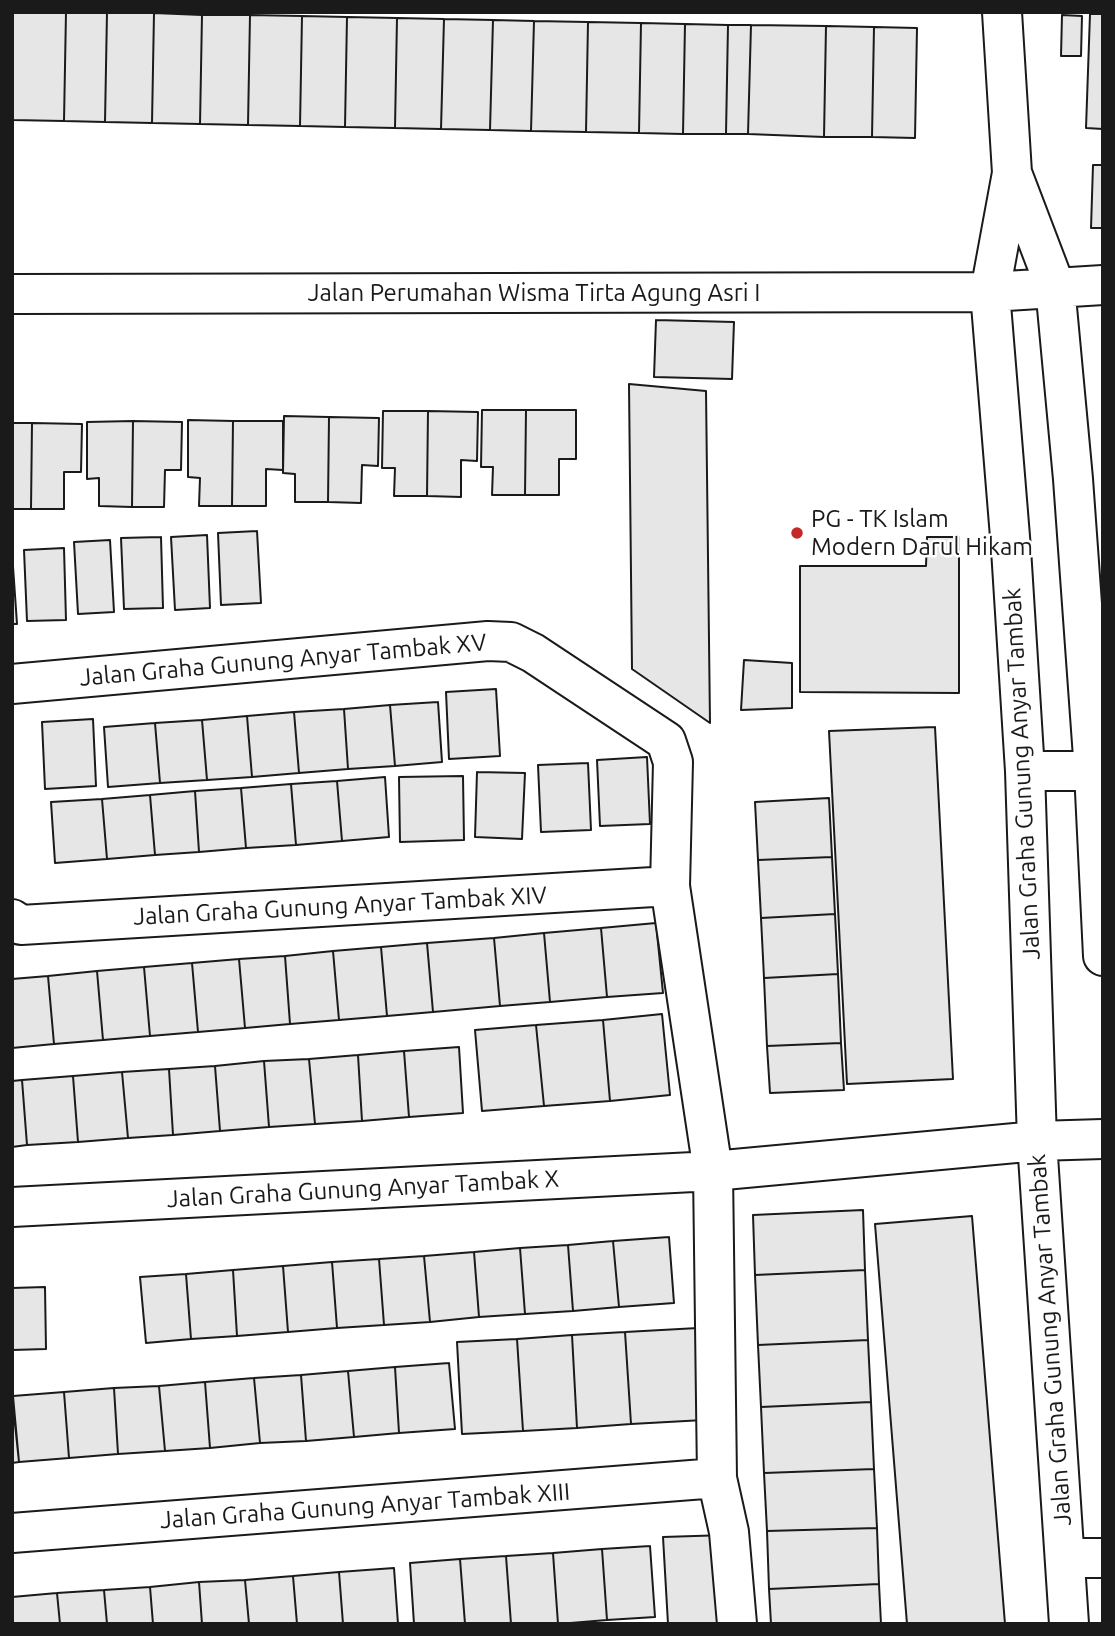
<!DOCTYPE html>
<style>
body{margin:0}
#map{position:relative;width:1115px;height:1636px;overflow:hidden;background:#fff;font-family:Ubuntu,sans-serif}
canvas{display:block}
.frame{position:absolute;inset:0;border:14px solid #1a1a1a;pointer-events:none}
</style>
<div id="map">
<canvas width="1115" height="1636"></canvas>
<div class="frame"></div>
</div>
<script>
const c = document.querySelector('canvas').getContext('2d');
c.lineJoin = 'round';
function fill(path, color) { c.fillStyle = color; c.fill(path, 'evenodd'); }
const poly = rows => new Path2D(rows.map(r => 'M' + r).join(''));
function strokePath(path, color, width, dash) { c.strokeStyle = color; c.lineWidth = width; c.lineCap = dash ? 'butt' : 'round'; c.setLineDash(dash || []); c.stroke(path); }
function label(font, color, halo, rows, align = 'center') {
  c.font = font + ' Ubuntu,sans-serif'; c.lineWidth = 5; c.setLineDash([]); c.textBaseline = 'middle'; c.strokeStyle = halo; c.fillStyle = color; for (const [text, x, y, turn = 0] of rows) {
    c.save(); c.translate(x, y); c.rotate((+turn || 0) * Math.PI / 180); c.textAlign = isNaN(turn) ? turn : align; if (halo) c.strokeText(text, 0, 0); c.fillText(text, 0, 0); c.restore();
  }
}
const building = poly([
 [12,12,66,12,64,121,12,120,12,12],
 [66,12,107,12,105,122,64,121,66,12],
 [107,12,154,13,152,123,105,122,107,12],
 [154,13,202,15,200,124,152,123,154,13],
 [1090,14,1103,14,1103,129,1086,128,1090,14],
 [202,15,250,15,248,125,200,124,202,15],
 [250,15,302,16,300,126,248,125,250,15],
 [1062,15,1082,16,1081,56,1061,56,1062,15],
 [302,16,347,17,345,127,300,126,302,16],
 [347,17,397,18,395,128,345,127,347,17],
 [397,18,444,19,441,129,395,128,397,18],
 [444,19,493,20,490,130,441,129,444,19],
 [493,20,534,21,531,131,490,130,493,20],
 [534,21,588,22,586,132,531,131,534,21],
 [588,22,641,23,639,133,586,132,588,22],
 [641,23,685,24,683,134,639,133,641,23],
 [685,24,728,25,726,134,683,134,685,24],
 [728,25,751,25,748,134,726,134,728,25],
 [751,25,826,26,824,137,748,134,751,25],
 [826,26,874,27,872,137,824,137,826,26],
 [874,27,917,28,915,138,872,137,874,27],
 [1093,165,1103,165,1103,228,1091,228,1093,165],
 [656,320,734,322,732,379,654,377,656,320],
 [629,384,706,391,710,723,632,669,629,384],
 [482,410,526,410,525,495,492,495,493,467,481,467,482,410],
 [526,410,576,410,576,459,559,459,559,495,525,495,526,410],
 [383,411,428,411,427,496,394,496,395,468,382,468,383,411],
 [428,411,478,412,477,461,461,460,461,497,427,496,428,411],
 [284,416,329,417,328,502,295,502,295,474,283,473,284,416],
 [329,417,379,418,378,466,362,465,361,503,328,502,329,417],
 [188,420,233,421,232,506,199,506,200,478,188,477,188,420],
 [133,421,132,507,99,506,99,478,87,479,87,422,133,421],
 [133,421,182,422,181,470,165,470,164,507,132,507,133,421],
 [233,421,283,421,283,470,266,469,266,506,232,506,233,421],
 [12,423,32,423,31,509,12,509,12,423],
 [32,423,82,424,81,472,64,472,64,509,31,509,32,423],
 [257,531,261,603,221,605,218,533,257,531],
 [207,535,210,608,175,610,171,537,207,535],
 [161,537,163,608,124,609,121,538,161,537],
 [927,537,959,537,959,693,800,692,800,566,926,566,927,537],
 [110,540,114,612,78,614,74,542,110,540],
 [64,548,66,620,27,621,24,550,64,548],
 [12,552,17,624,12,624,12,552],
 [744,660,792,663,792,708,741,710,744,660],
 [496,689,500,756,449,759,446,692,496,689],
 [438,702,442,762,395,766,390,705,438,702],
 [390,705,395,766,348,769,344,709,390,705],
 [344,709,348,769,299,773,294,712,344,709],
 [294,712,299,773,252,777,247,716,294,712],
 [247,716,252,777,207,780,202,720,247,716],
 [93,719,96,786,45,789,42,722,93,719],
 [202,720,207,780,160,783,155,723,202,720],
 [155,723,160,783,108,787,104,727,155,723],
 [935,727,953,1079,847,1084,829,731,935,727],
 [647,757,650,824,600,826,597,760,647,757],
 [588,763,591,830,541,832,538,765,588,763],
 [477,772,525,773,522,839,475,837,477,772],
 [463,776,464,840,400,842,399,777,463,776],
 [385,777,389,837,342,841,337,781,385,777],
 [337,781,342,841,296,845,291,784,337,781],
 [291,784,296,845,246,848,241,788,291,784],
 [241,788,246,848,199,852,195,791,241,788],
 [195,791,199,852,155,855,150,795,195,791],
 [150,795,155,855,107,859,102,799,150,795],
 [829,798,832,857,758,860,755,802,829,798],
 [102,799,107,859,55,863,51,802,102,799],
 [832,857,835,914,761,918,758,860,832,857],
 [835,914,838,974,764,978,761,918,835,914],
 [656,923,663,993,607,997,601,928,656,923],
 [601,928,607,997,550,1002,544,933,601,928],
 [544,933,550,1002,500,1006,494,938,544,933],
 [494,938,500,1006,433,1012,427,943,494,938],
 [427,943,433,1012,387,1016,381,947,427,943],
 [381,947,387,1016,339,1020,333,951,381,947],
 [333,951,339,1020,290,1024,285,956,333,951],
 [285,956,290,1024,245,1028,239,959,285,956],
 [239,959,245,1028,198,1032,192,963,239,959],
 [192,963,198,1032,150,1036,144,967,192,963],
 [144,967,150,1036,103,1040,97,971,144,967],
 [97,971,103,1040,54,1044,48,976,97,971],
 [838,974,841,1043,767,1046,764,978,838,974],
 [48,976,54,1044,12,1048,12,979,48,976],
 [662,1014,670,1095,610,1101,603,1020,662,1014],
 [603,1020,610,1101,544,1106,536,1025,603,1020],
 [536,1025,544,1106,482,1111,475,1030,536,1025],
 [841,1043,844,1090,770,1093,767,1046,841,1043],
 [459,1047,463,1113,409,1117,404,1051,459,1047],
 [404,1051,409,1117,362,1121,358,1055,404,1051],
 [358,1055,362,1121,315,1124,309,1059,358,1055],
 [309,1059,315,1124,269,1127,264,1061,309,1059],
 [264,1061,269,1127,220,1131,215,1066,264,1061],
 [215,1066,220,1131,173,1135,169,1069,215,1066],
 [169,1069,173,1135,128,1138,122,1072,169,1069],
 [122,1072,128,1138,78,1142,73,1076,122,1072],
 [73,1076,78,1142,27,1145,22,1080,73,1076],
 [22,1080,27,1145,12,1147,12,1081,22,1080],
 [863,1210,865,1270,755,1275,753,1215,863,1210],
 [972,1216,1005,1624,907,1624,875,1224,972,1216],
 [669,1237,674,1303,619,1307,613,1241,669,1237],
 [613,1241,619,1307,573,1311,568,1245,613,1241],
 [568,1245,573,1311,525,1314,520,1248,568,1245],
 [520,1248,525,1314,479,1317,474,1252,520,1248],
 [474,1252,479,1317,430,1322,424,1256,474,1252],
 [424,1256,430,1322,384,1325,379,1259,424,1256],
 [379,1259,384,1325,337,1328,332,1262,379,1259],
 [332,1262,337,1328,288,1332,283,1266,332,1262],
 [283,1266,288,1332,237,1336,233,1270,283,1266],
 [233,1270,237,1336,191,1339,186,1274,233,1270],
 [865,1270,868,1340,758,1345,755,1275,865,1270],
 [186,1274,191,1339,146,1343,140,1277,186,1274],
 [45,1287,46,1349,12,1350,12,1288,45,1287],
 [698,1328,704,1420,631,1424,625,1332,698,1328],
 [625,1332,631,1424,577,1428,572,1335,625,1332],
 [572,1335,577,1428,523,1431,517,1339,572,1335],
 [517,1339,523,1431,462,1434,457,1342,517,1339],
 [868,1340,871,1402,761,1407,758,1345,868,1340],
 [449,1363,455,1429,399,1433,395,1367,449,1363],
 [395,1367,399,1433,354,1437,348,1371,395,1367],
 [348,1371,354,1437,306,1441,301,1375,348,1371],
 [301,1375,306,1441,260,1443,254,1378,301,1375],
 [254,1378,260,1443,210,1448,205,1382,254,1378],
 [205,1382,210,1448,165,1451,159,1386,205,1382],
 [159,1386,165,1451,118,1454,114,1388,159,1386],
 [114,1388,118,1454,69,1458,64,1392,114,1388],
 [64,1392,69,1458,19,1462,13,1396,64,1392],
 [12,1396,19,1462,12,1463,12,1396],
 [871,1402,874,1469,764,1473,761,1407,871,1402],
 [874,1469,877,1528,767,1531,764,1473,874,1469],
 [877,1528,879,1584,769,1589,767,1531,877,1528],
 [727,1535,732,1624,668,1624,663,1537,727,1535],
 [650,1546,655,1617,607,1620,602,1549,650,1546],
 [602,1549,607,1620,558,1624,553,1553,602,1549],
 [553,1553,558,1624,511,1624,506,1556,553,1553],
 [506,1556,511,1624,465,1624,460,1559,506,1556],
 [460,1559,465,1624,414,1624,410,1563,460,1559],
 [394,1568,398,1624,343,1624,339,1572,394,1568],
 [339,1572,343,1624,297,1624,293,1576,339,1572],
 [293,1576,297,1624,249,1624,245,1580,293,1576],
 [245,1580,249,1624,202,1624,199,1582,245,1580],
 [199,1582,202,1624,153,1624,150,1587,199,1582],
 [879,1584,881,1624,771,1624,769,1589,879,1584],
 [150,1587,153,1624,107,1624,104,1590,150,1587],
 [104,1590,107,1624,60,1624,57,1593,104,1590],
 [57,1593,60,1624,12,1624,12,1597,57,1593]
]);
fill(building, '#e6e6e6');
strokePath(building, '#1a1a1a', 2);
const minor = poly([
 [1002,12,1012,173,990,292,1011,549,1025,771,1037,1141,1069,1624],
 [1012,173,1055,286,1073,479,1094,771,1103,956],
 [12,294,990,292,1103,285],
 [12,684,488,641,511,642,533,653,666,741,673,762,670,886,713,1171,717,1478,729,1532,737,1624],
 [1025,771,1103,771],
 [12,919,21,925,670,886],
 [12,1207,713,1171,1037,1141,1103,1139],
 [12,1533,717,1478],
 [1065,1558,1103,1558]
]);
strokePath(minor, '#1a1a1a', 42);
strokePath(minor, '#fff', 38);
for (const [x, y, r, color] of [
 [797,533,7,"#c62828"]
]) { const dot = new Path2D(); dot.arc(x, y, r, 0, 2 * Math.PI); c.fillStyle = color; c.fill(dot); strokePath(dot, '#fff', 2.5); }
label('24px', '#1a1a1a', '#fff', [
 ["Jalan Perumahan Wisma Tirta Agung Asri I",534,293],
 ["Jalan Graha Gunung Anyar Tambak XV",283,660,-5],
 ["Jalan Graha Gunung Anyar Tambak",1022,774,-93],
 ["Jalan Graha Gunung Anyar Tambak XIV",340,906,-3],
 ["Jalan Graha Gunung Anyar Tambak X",363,1189,-3],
 ["Jalan Graha Gunung Anyar Tambak",1050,1340,-94],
 ["Jalan Graha Gunung Anyar Tambak XIII",365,1506,-4]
]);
label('24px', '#1a1a1a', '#fff', [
 ["PG - TK Islam",811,519],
 ["Modern Darul Hikam",811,547]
], 'left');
</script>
